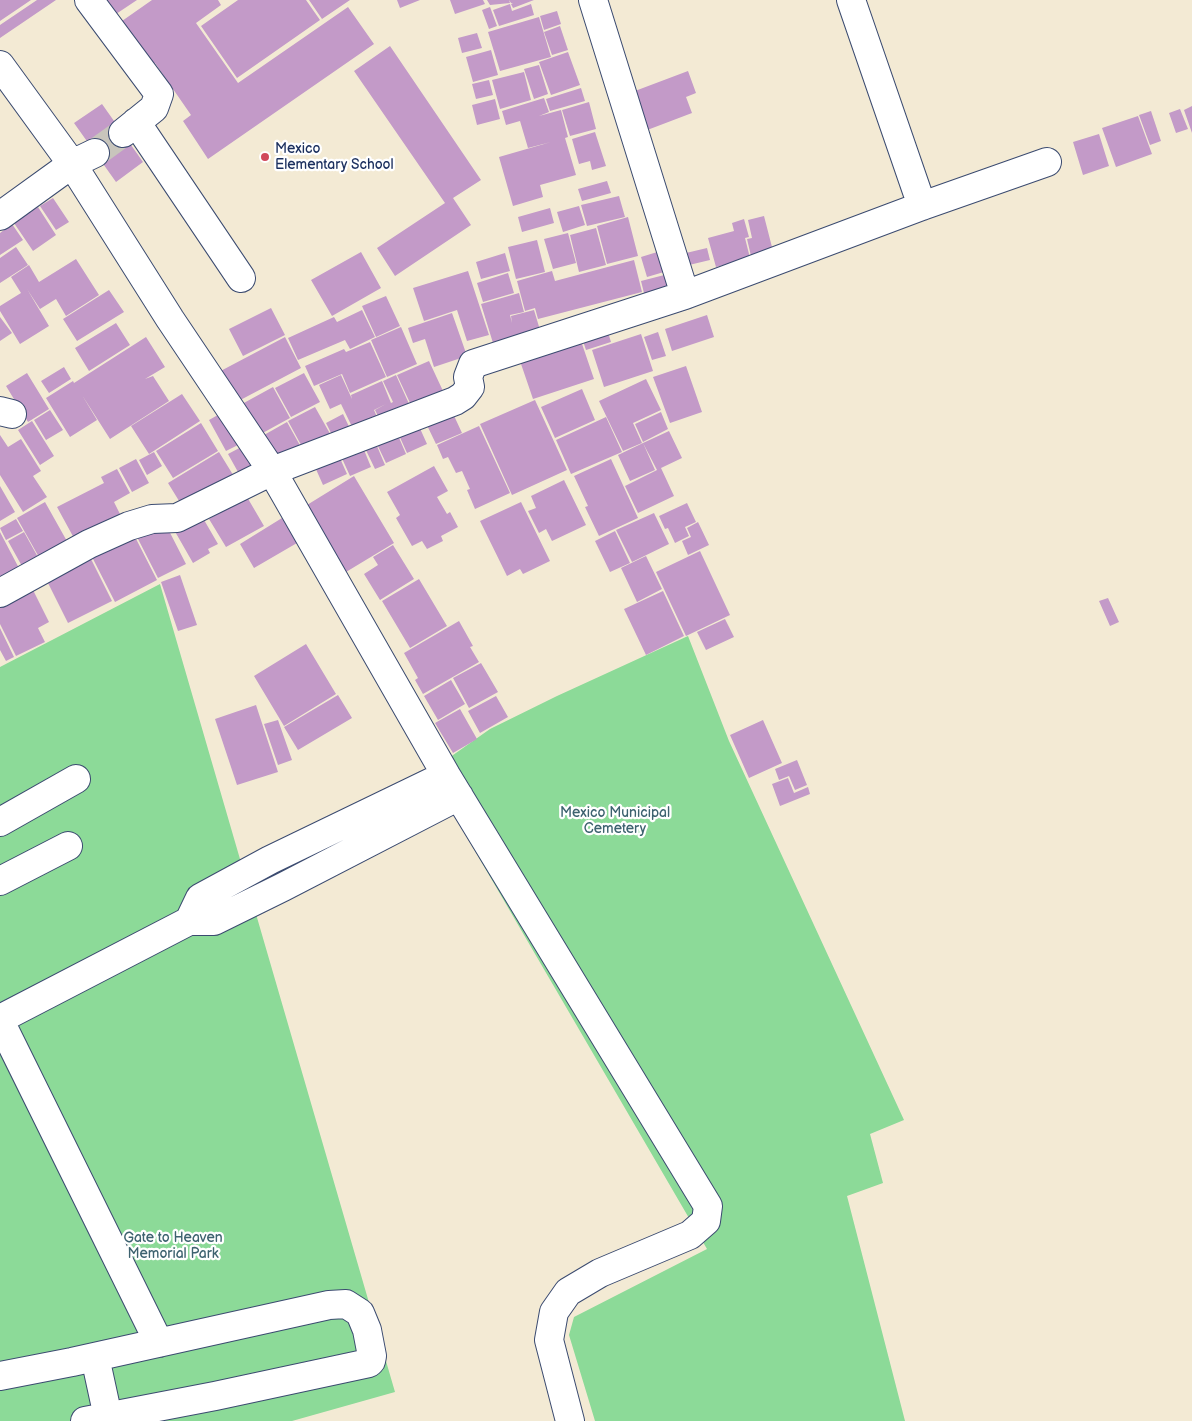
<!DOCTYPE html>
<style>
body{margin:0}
canvas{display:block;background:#f3ead4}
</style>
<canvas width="1192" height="1421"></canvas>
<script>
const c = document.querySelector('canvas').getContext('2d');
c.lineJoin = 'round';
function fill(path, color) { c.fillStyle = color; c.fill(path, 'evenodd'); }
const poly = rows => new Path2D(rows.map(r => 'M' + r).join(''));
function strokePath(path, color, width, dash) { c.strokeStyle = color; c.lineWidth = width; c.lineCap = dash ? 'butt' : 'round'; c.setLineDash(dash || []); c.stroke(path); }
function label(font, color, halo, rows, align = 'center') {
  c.font = font + ' "Balsamiq Sans",sans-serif'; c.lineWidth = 4.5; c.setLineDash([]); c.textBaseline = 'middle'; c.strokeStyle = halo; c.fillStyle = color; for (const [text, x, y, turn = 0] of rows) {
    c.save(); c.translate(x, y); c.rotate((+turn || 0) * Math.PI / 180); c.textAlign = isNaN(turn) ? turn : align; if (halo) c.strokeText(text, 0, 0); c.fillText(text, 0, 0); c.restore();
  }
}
fill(poly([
 [160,584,395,1392,292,1421,0,1421,0,667],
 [688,636,729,741,904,1120,870,1134,883,1183,847,1196,905,1421,595,1421,569,1335,574,1317,707,1249,429,772,490,729,557,696]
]), '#8cda98');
fill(poly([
 [0,0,31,0,0,21],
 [37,0,56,0,0,38,0,25],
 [107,0,137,0,116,14],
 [152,0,218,0,221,5,196,23,238,83,348,7,374,44,208,159,183,121,191,115,155,63,143,71,112,28],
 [238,0,306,0,320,20,237,78,201,26],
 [309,0,350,0,322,19],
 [397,0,420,0,400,8],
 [450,0,483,0,485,4,455,14],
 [487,0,509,0,510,3,490,5],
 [509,0,534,0,513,8,511,4,513,3,511,3],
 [510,4,512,11,531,4,534,15,499,26,493,10],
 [490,7,497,26,489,29,482,10],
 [557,11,561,24,544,30,540,16],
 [539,17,551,57,500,71,488,32],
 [560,26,568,50,552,55,544,32],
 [477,33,482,48,462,53,458,38],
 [390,46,481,180,453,198,471,225,395,276,377,248,445,203,354,71],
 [491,50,498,75,473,82,466,57],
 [568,52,580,85,551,95,539,62],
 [539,65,548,94,534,99,524,69],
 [688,71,696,93,686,97,692,113,642,132,627,94],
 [524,72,531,100,500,109,492,80],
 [489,80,493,95,476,99,472,84],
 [581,88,585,101,550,111,546,99],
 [544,98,549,112,539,116,561,110,568,137,565,138,576,175,540,185,543,197,513,206,499,157,551,142,528,148,520,121,506,125,502,111],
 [495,99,500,119,477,125,472,105],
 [589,102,596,129,570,136,562,110],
 [102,104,143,162,116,182,74,123],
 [1192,106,1192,133,1184,110],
 [1180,109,1188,129,1176,133,1169,113],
 [1151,111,1161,141,1150,145,1139,115],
 [1138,116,1152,154,1116,167,1102,128],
 [595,132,606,166,592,170,590,161,579,164,572,139],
 [1099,134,1109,166,1083,175,1073,142],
 [607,181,611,193,582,201,578,189],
 [619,196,625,217,587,226,581,205],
 [53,198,69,222,56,230,40,206],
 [579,206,585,225,563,232,557,212],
 [38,207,56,235,33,251,14,223],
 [550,208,554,223,522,232,518,217],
 [764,216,773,251,751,256,747,239,752,238,748,220],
 [628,217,638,256,607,264,597,226],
 [744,219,749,237,745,238,750,258,716,267,708,238,734,231,732,223],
 [12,224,23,240,0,255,0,233],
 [596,228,606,265,579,272,570,235],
 [568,233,576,263,553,269,544,239],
 [537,240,545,272,516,279,508,247],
 [16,247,28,265,0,283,0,258],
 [707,248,710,260,689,265,686,253],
 [667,249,674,269,647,277,641,257],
 [361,252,381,288,332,316,311,280],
 [505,253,510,271,481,279,476,262],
 [76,259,99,295,66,316,56,299,40,309,27,289,49,326,20,344,0,311,0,306,21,293,11,277,29,265,39,282],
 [634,260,642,292,538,319,535,308,525,311,517,281,552,271,555,281],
 [468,271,489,335,467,341,457,310,424,321,413,288],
 [676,272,680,287,645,297,641,281],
 [508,273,514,293,483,302,477,283],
 [109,290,124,312,77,341,63,319],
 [519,293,524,312,510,315,512,323,511,316,534,310,540,330,493,343,481,304],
 [386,296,400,326,376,337,362,306],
 [271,308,285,335,243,356,229,329],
 [362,310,375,337,350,349,345,340,298,360,288,338,334,317,337,322],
 [452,313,467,356,434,367,425,339,413,343,408,328],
 [707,315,714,337,672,351,665,329],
 [0,317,12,333,0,341],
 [116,323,130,345,89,371,75,348],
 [605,323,611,342,586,350,580,332],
 [401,327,417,364,387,377,371,340],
 [658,332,666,356,652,360,644,337],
 [641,334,653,371,604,387,592,350],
 [146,337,165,367,145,379,153,376,169,401,110,439,82,395,97,420,70,437,46,398,73,381,74,383],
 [285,337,301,368,229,406,213,375],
 [581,341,594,379,533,399,520,361],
 [370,342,386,377,350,393,342,374,314,386,305,366,344,349,346,352],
 [429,361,443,391,411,405,397,375],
 [686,366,702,412,670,423,653,377],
 [64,367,71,379,49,393,41,381],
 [27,373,49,409,28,422,6,386],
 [304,373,320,402,291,417,275,388],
 [341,375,352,399,351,395,382,381,391,403,393,402,383,381,396,375,410,406,380,420,375,410,386,404,374,410,380,424,356,435,341,404,330,409,319,385],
 [646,379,661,410,633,423,642,443,623,451,599,401],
 [273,387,290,418,259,435,242,404],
 [582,389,595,420,555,438,541,407],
 [182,394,200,421,149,454,131,426],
 [535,400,567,470,512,495,480,424],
 [315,407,333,439,306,454,288,421],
 [450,407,462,433,436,444,424,419],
 [50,410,63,430,46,440,34,420],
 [225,411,242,443,226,451,209,420],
 [661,412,668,429,643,442,635,424],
 [343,414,353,435,336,443,326,423],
 [606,417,622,452,571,474,556,440],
 [32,421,54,456,40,465,18,430],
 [287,422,302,449,279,462,264,435],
 [201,423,218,451,173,478,156,451],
 [418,424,427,444,407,453,398,433],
 [479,426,510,493,475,509,467,490,470,489,462,471,456,473,448,457,443,459,437,445],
 [669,431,682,458,661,468,674,496,638,513,625,486,657,470,643,443],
 [397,433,406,454,386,463,376,442],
 [0,435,8,447,21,439,41,471,33,476,47,497,23,512,0,475],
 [374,439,385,465,375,469,363,444],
 [643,443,655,470,630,481,618,455],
 [247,444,262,471,243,481,228,454],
 [362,445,371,467,350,476,340,454],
 [154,452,162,466,147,475,139,460],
 [219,452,235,478,184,509,168,483],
 [339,456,347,474,323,485,315,467],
 [136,459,149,483,132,492,119,468],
 [611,459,638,518,599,536,585,507,588,506,574,476],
 [434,466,448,491,437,497,447,514,450,512,458,527,441,536,443,541,427,549,422,541,412,546,396,518,400,515,387,492],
 [117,469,130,493,114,502,121,516,75,540,57,507,104,483,101,477],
 [354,476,394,543,346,572,307,505],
 [564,480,586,525,552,541,546,529,539,533,528,511,536,508,531,496],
 [0,486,15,512,0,521],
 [247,497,264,526,226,547,209,519],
 [45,502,68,543,40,559,17,518],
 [521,502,550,561,523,574,520,569,507,576,480,521],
 [687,503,696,522,685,527,689,536,675,543,668,528,665,529,659,516],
 [200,513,218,544,208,549,210,553,193,563,173,528],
 [654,513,669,544,632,562,616,530],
 [282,518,297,543,254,568,240,544],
 [16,519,23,531,6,540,0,528],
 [698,522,709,545,688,555,682,541,691,537,687,528],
 [165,523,186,564,158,578,137,537],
 [132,531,157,580,115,602,90,553],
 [615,531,630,563,610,572,595,541],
 [0,532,21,572,0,583],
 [24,532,39,559,23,568,8,541],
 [393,545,414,579,380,600,364,574,378,565,373,557],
 [700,551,730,615,686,636,656,572],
 [89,555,112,601,68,623,45,577],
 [646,556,662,589,637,602,621,568],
 [180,575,197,625,178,631,161,582],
 [419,579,447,626,410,648,382,601],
 [32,588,49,622,38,628,45,642,16,656,0,624,0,604],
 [663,591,684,636,646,655,624,609],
 [1108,598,1119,622,1110,626,1099,601],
 [725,619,734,637,706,650,697,632],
 [459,621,473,646,470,647,479,662,423,694,415,680,418,678,404,653],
 [0,628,14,657,6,661,0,650],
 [306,644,336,694,284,726,254,676],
 [481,663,498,692,469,708,453,678],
 [451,680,465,704,438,720,424,696],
 [338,695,352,718,298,750,284,727],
 [496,696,508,717,480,733,468,711],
 [256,705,278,772,237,785,215,719],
 [460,709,477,739,453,753,435,723],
 [278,720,292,760,278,765,264,724],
 [763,720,782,763,749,778,730,735],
 [797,760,807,785,795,790,789,776,779,780,775,769],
 [788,778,794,793,808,787,810,794,780,806,772,784]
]), '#c39ac8');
strokePath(poly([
 [95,153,123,133]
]), '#c8c5bc', 28, [28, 14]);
const minor = poly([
 [89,0,159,94,154,108,123,133],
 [851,0,922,206],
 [0,65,72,164,170,319,272,471,446,775,708,1206,706,1221,690,1235,600,1273,568,1292,554,1312,549,1340,570,1421],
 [136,122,241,278],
 [0,216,72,164,95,153],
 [685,295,922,206,1047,162],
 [0,411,12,414],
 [0,593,89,544,129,526,152,519,177,518,272,471,455,401,463,396,470,387,468,377,473,364,685,295,593,0],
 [0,822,76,779],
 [0,881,68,846],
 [189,921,200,898,270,860,446,775],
 [0,1019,189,921,214,921,283,887,459,796],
 [0,1021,159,1343],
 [95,1357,108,1417],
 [0,1376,72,1362,329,1305,346,1304,360,1313,367,1330,372,1356,371,1361,369,1363,215,1396,85,1421]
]);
strokePath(minor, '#3b4b70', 30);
strokePath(minor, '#fff', 28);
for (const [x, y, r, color] of [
 [265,157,5,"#d1495b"]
]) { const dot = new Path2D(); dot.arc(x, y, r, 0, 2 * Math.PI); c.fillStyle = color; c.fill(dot); strokePath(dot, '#fff', 2); }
label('14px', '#1b2f5e', '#fff', [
 ["Mexico",275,149],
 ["Elementary School",275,165]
], 'left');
label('14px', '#3d626f', '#fff', [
 ["Mexico Municipal",615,813],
 ["Cemetery",615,829],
 ["Gate to Heaven",173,1238],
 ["Memorial Park",173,1254]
]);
</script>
